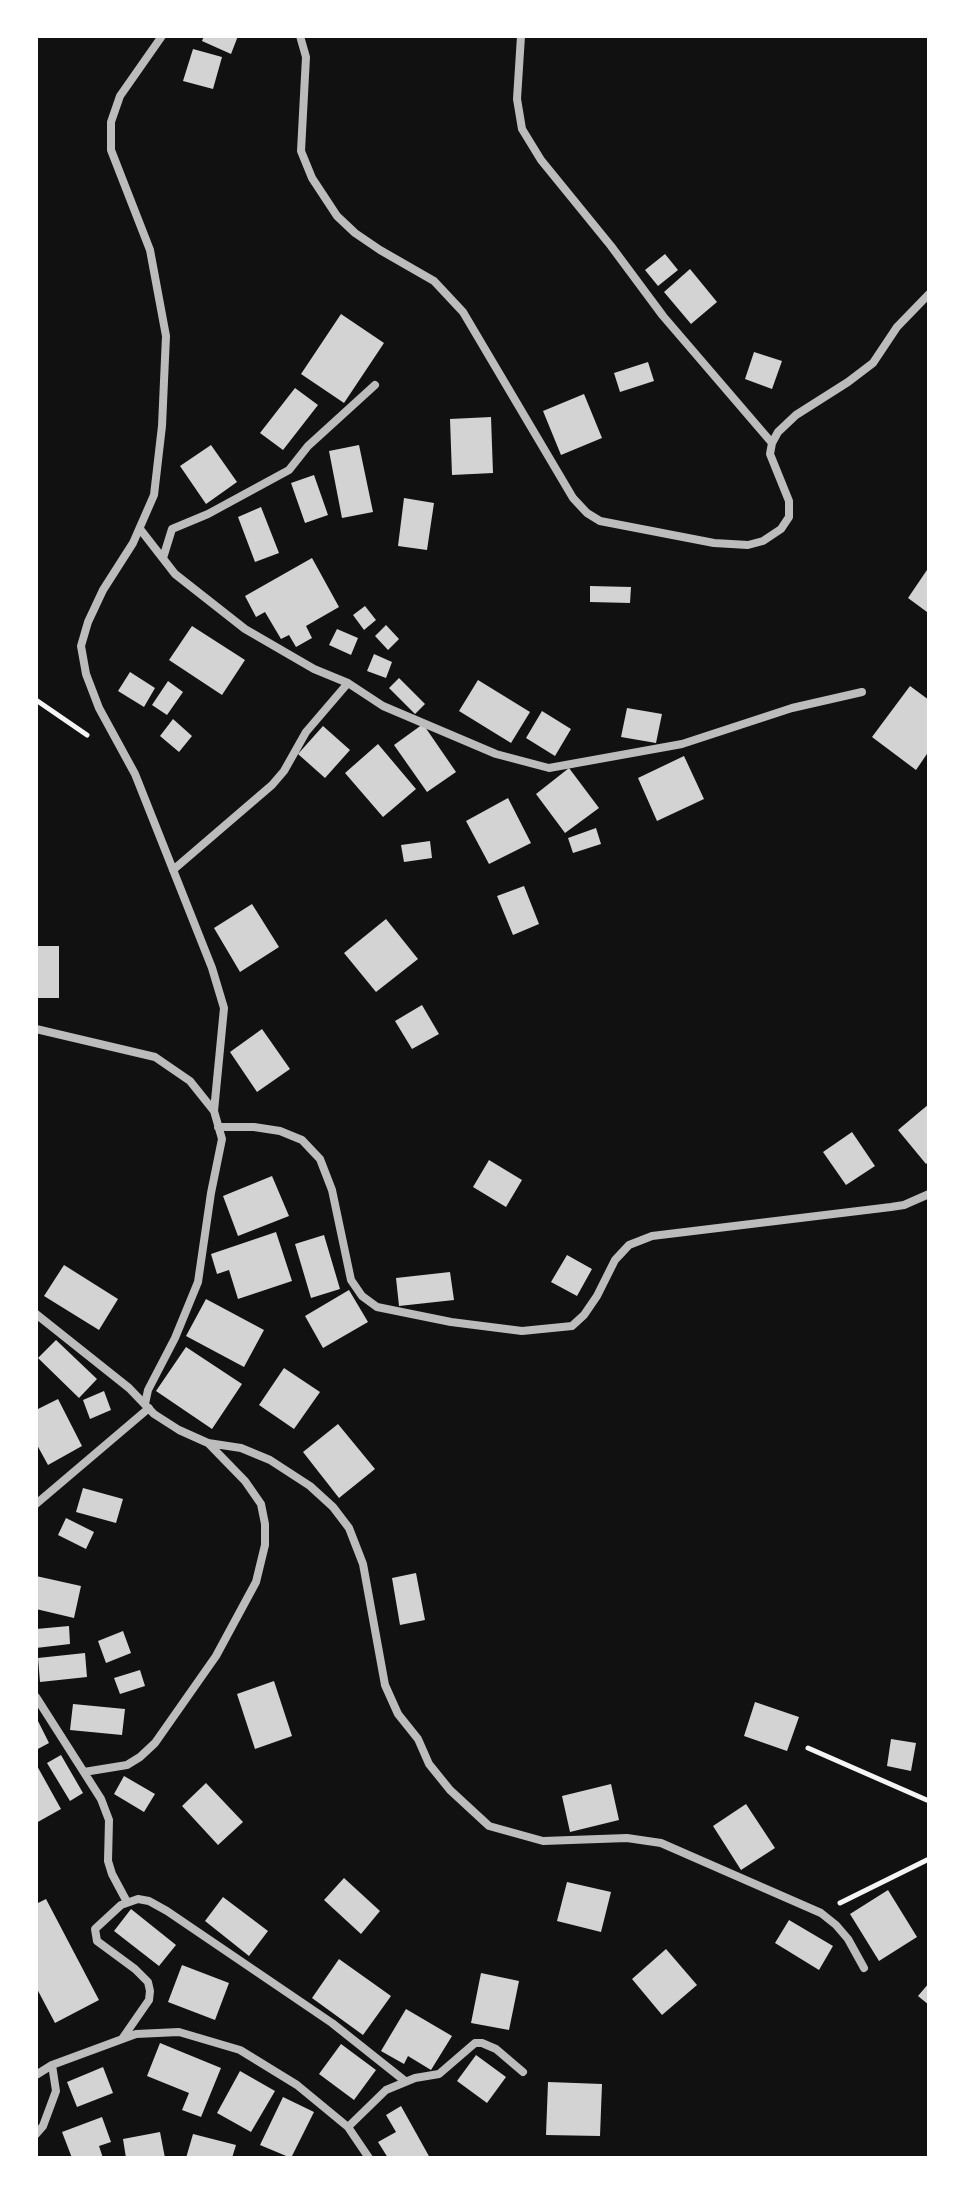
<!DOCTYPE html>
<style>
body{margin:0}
#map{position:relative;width:965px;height:2194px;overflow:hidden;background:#111;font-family:Quicksand,sans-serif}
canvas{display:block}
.frame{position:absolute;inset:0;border:38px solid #fff;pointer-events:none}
</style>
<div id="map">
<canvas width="965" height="2194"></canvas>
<div class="frame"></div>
</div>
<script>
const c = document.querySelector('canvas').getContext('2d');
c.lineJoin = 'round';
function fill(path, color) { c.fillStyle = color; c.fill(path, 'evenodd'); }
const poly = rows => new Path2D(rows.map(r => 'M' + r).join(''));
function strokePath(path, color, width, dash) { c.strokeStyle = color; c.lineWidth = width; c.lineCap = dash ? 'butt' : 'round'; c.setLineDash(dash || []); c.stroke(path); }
fill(poly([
 [204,36,238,36,231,54,202,41],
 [193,49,222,57,213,89,183,81],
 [665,254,678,270,658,286,645,270],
 [690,269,717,302,691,324,664,292],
 [341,314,384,343,344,403,301,374],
 [754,352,782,361,772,389,745,379],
 [648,362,654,381,620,392,614,373],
 [295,388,318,405,283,450,260,433],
 [584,394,602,438,561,455,543,411],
 [491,417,493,473,452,475,450,419],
 [211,445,237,482,206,504,180,466],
 [359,445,373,512,342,518,329,451],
 [314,475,328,515,305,523,291,483],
 [404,498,434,503,427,550,398,546],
 [261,507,279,553,255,562,238,517],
 [312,558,339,607,306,626,312,638,296,647,289,635,281,639,265,612,256,617,245,596],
 [929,567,929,609,927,612,908,598],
 [590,586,631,587,630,603,590,602],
 [365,606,376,620,364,630,353,615],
 [386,625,399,639,388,650,375,636],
 [192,626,245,660,222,695,169,660],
 [337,629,358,638,351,655,329,645],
 [374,654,392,662,386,678,367,671],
 [130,672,155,688,144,707,118,691],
 [399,678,425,704,415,714,389,688],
 [478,680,530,712,511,743,459,711],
 [168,681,183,692,167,715,152,705],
 [910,686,929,700,929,751,916,770,872,737],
 [627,708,662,714,656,743,621,737],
 [542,711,571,729,555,756,526,738],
 [173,719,192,736,179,752,160,736],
 [423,724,456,772,427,792,394,745],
 [323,726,350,750,325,778,298,754],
 [378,744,416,789,383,817,345,773],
 [684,756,704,799,657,821,638,778],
 [569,768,599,808,565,833,536,794],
 [508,798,531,843,489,864,466,821],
 [596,828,601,844,573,853,568,838],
 [430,841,432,858,404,862,401,845],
 [524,886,539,924,513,935,497,896],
 [252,904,279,947,240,972,214,928],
 [386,919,418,959,376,992,344,953],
 [36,946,59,946,59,998,36,998],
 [422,1005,439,1034,412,1049,395,1021],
 [262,1029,290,1069,257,1092,230,1052],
 [929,1104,929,1161,926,1164,898,1130],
 [852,1132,875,1166,846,1185,823,1152],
 [489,1160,522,1180,506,1207,473,1187],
 [272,1176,289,1216,238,1236,223,1196],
 [276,1232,292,1281,238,1299,229,1270,217,1274,211,1254],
 [324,1235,340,1289,311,1298,295,1244],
 [567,1255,592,1269,577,1296,551,1282],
 [64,1265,118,1299,99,1330,44,1296],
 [450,1272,454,1300,399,1306,396,1278],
 [349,1290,368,1322,323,1348,305,1316],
 [206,1299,264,1330,244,1367,186,1336],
 [56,1340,97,1379,79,1398,38,1358],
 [186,1347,242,1384,212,1429,156,1391],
 [284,1368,320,1392,294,1429,259,1405],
 [104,1391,111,1410,90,1419,83,1400],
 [58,1399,82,1446,48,1465,36,1443,36,1410],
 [338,1424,375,1469,339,1498,303,1452],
 [83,1488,123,1499,116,1523,76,1512],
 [66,1518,94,1532,86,1549,58,1535],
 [416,1573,425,1620,400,1625,392,1578],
 [36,1576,81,1586,74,1618,36,1609],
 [69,1626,70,1644,36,1648,36,1629],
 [123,1631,131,1653,106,1663,98,1641],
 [85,1653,87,1677,40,1682,38,1658],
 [140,1670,145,1686,120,1694,114,1678],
 [274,1681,292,1736,255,1749,237,1694],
 [755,1702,799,1717,787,1751,744,1736],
 [73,1704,125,1709,122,1735,70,1730],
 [36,1717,49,1743,36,1750],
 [891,1739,916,1743,911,1771,887,1766],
 [61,1755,83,1793,70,1801,47,1763],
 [36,1764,61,1809,36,1823],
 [124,1776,155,1794,144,1812,114,1794],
 [206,1783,243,1822,218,1845,182,1806],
 [611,1784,619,1820,570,1832,562,1796],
 [746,1804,775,1848,741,1870,713,1826],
 [344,1878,380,1911,361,1934,324,1900],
 [567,1882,611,1892,601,1932,557,1921],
 [888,1890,917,1937,879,1961,850,1914],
 [223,1897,268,1931,249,1956,205,1921],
 [46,1899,99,2000,55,2023,36,1987,36,1904],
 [131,1909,176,1945,159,1966,114,1931],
 [789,1920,833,1946,819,1970,775,1943],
 [666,1949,697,1985,662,2015,632,1979],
 [339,1959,391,1996,363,2035,312,1998],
 [182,1965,229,1983,215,2020,168,2002],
 [481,1973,519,1981,509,2030,471,2023],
 [929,1983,929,2005,918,1996],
 [406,2009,452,2036,431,2070,408,2056,404,2064,381,2051],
 [160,2043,221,2068,201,2117,182,2110,189,2093,147,2076],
 [341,2044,376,2070,354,2100,319,2074],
 [476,2055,506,2077,487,2103,457,2081],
 [103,2067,113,2093,77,2107,67,2082],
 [240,2071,275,2091,251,2132,217,2113],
 [548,2082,602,2084,600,2136,546,2135],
 [283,2097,314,2112,291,2158,260,2145],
 [401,2106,430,2158,388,2158,378,2142,396,2132,386,2115],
 [102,2117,111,2142,99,2146,103,2158,72,2158,62,2132],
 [160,2132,165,2158,126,2158,123,2139],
 [193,2134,236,2145,232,2158,186,2158]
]), '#d3d3d3');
strokePath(poly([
 [36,700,87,735],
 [808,1748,929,1801],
 [840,1903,929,1859]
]), '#f5f5f5', 5);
strokePath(poly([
 [162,36,120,96,111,122,111,150,150,250,166,336,162,426,154,495,133,543,103,590,88,622,81,646,86,674,99,708,135,774,212,968,224,1008,214,1111],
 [300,36,306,57,301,151,312,178,337,216,355,233,380,250,434,281,463,312,573,498,587,513,600,521,714,543,748,545,763,541,781,529,789,517,789,501,770,454,772,443,778,432,796,415,848,382,873,363,897,327,929,294],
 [521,36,517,99,522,129,541,160,611,246,663,316,772,443],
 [140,529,175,574,245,629,314,669,348,683,383,706,496,754,549,768,682,744,792,708,862,692],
 [163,558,172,529,208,514,289,470,308,446,375,385],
 [173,870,272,785,284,771,306,732,348,683],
 [36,1029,155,1057,190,1081,214,1111,222,1139,211,1193,198,1282,175,1338,148,1390,145,1404],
 [218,1127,254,1127,280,1131,302,1140,320,1159,332,1190,351,1280,362,1296,377,1307,451,1322,522,1331,572,1326,584,1315,597,1296,615,1260,629,1245,652,1236,891,1207,904,1205,929,1194],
 [36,1314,129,1388,154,1414,179,1430,208,1443,241,1448,270,1460,310,1486,333,1507,349,1528,363,1564,385,1685,398,1714,418,1739,429,1764,450,1790,489,1826,543,1841,627,1838,661,1843,821,1913,836,1925,848,1939,864,1968],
 [36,1504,149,1408],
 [36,1697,101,1799,109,1820,108,1861,112,1874,127,1902],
 [84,1772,127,1765,140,1757,155,1743,216,1656,256,1582,265,1545,265,1524,261,1504,245,1481,208,1443],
 [122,2039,149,2000,150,1991,148,1982,135,1969,97,1941,95,1929,121,1905,138,1899,149,1901,167,1911,332,2023,405,2081],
 [36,2075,52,2065,136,2034,179,2032,240,2050,297,2085,348,2127,369,2158],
 [348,2127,386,2090,415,2078,439,2074,475,2043,482,2043,496,2049,523,2072],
 [36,2134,43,2126,56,2091,52,2065]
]), '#bcbcbc', 8);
</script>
